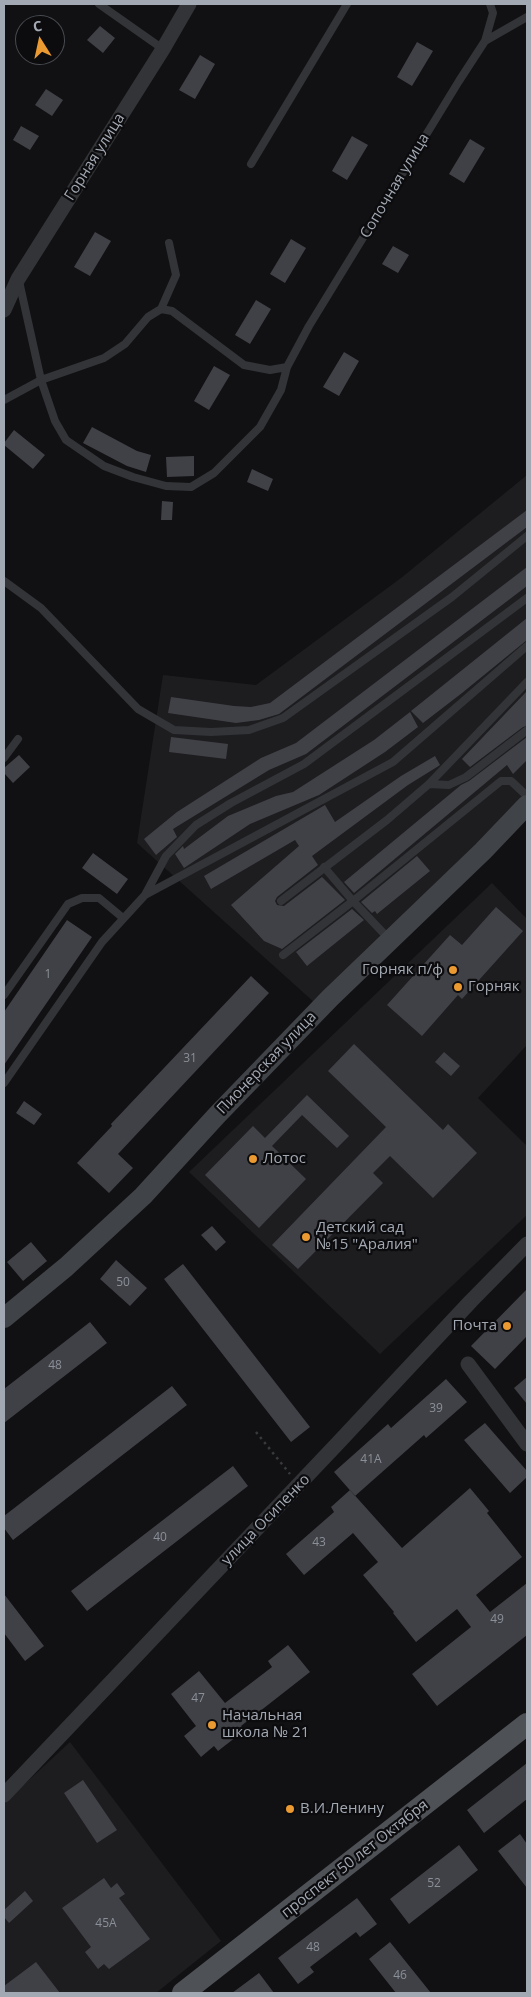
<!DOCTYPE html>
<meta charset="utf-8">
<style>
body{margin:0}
#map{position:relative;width:531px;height:1997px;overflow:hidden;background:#111113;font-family:"Open Sans",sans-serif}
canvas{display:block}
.frame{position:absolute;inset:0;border:5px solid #a3a9b3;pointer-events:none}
.north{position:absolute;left:15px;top:15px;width:50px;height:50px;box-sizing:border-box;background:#0c0c0e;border:1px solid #484b50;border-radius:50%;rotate:350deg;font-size:14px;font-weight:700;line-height:20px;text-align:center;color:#a3a9b3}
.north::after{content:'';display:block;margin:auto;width:18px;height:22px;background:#eb9a31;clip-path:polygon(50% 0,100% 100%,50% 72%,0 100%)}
</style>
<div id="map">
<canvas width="531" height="1997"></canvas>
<div class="frame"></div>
<div class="north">С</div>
</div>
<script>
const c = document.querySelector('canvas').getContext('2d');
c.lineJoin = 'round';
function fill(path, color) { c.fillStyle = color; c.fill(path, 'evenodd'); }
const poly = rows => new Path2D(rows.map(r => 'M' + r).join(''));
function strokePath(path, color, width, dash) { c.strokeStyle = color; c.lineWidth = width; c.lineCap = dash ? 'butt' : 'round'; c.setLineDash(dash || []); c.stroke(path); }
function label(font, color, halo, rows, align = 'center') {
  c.font = font + ' "Open Sans",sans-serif'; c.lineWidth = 4.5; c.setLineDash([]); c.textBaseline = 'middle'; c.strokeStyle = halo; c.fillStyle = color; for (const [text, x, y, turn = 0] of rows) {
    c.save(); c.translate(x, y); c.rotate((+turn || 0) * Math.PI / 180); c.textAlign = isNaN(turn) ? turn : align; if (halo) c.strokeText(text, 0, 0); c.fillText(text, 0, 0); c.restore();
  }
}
fill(poly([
 [527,475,527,795,315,1003,137,843,163,675,256,685,401,578],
 [492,883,527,919,527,1045,478,1098,527,1146,527,1215,380,1354,189,1172],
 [70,1742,221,1941,156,1993,4,1993,4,1803]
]), '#1d1d20');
fill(poly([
 [100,26,115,38,103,53,87,40],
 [417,42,433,51,412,86,397,77],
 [200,55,215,64,195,99,179,90],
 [46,89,63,100,52,116,35,105],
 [21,126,39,136,30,150,13,140],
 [352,136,368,145,347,180,332,171],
 [470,139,485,148,464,183,449,174],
 [95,232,111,241,90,276,74,267],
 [291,239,306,248,285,283,270,274],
 [393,246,409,255,398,273,382,264],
 [256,300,271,309,250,344,235,335],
 [344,352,359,361,339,396,323,387],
 [214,366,230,375,209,410,194,401],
 [92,427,137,451,151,455,146,472,127,466,83,443],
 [14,430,45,455,33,469,4,445,4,443],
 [194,456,194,476,167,477,166,457],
 [252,469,273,479,268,491,247,482],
 [162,501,173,502,172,520,161,520],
 [527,510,527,527,279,714,259,720,236,723,168,713,171,697,234,706,251,707,270,703],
 [527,567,527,586,306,754,269,770,173,829,177,837,156,855,144,839,177,812,261,758,296,743],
 [527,618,527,640,462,693,423,723,411,711],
 [527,691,527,726,523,727,470,767,462,759],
 [410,712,418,727,385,752,319,795,250,824,184,868,175,854,183,846,184,849,228,816,276,796,293,792,374,740],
 [171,737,228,744,226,759,169,752],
 [527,737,527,760,513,774,507,765,354,893,344,882,461,785,469,781],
 [19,755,30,767,13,783,4,773,4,768],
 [435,756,440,765,437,767,408,785,312,856,318,865,277,897,275,901,277,905,284,906,322,877,345,900,282,949,264,941,231,905,299,846,295,840,211,889,204,876,325,805,335,822,401,776],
 [93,853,128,879,117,894,82,868],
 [417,856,430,871,377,914,375,911,372,913,361,902],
 [496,907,523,931,462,999,458,995,422,1036,387,1005,450,935,462,945],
 [352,909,364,920,307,966,296,952],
 [67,920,92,937,4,1065,4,1012],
 [251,976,269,993,118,1154,133,1168,109,1193,77,1163,112,1126,111,1124],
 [354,1044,443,1130,448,1124,477,1153,433,1198,390,1156,373,1173,383,1183,298,1269,272,1245,386,1127,328,1071],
 [444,1052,460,1066,451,1076,435,1062],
 [307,1095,349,1136,337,1148,302,1115,272,1146,306,1179,259,1228,205,1175,253,1126,265,1138],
 [24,1101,42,1114,34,1125,16,1113],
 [212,1226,226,1242,216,1251,201,1235],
 [31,1242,47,1261,23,1281,7,1262],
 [116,1260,147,1288,130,1306,100,1279],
 [183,1264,310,1427,291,1442,164,1279],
 [527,1289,527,1336,495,1369,471,1346],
 [90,1322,107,1343,4,1423,4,1389],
 [527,1377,527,1404,514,1388],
 [446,1379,467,1402,426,1438,424,1435,355,1496,334,1472,388,1424,391,1428],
 [172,1386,187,1405,13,1540,4,1528,4,1516],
 [485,1423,527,1471,527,1477,510,1493,464,1440],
 [233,1466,248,1486,87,1611,71,1591],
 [470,1488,489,1511,487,1513,522,1557,476,1595,490,1612,527,1583,527,1635,437,1706,412,1674,471,1627,457,1609,416,1642,393,1613,394,1612,363,1575,378,1562,353,1533,304,1575,286,1554,334,1512,331,1507,350,1490,402,1548],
 [4,1594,44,1646,25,1661,4,1633],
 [288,1645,310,1672,241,1726,245,1730,218,1751,214,1746,201,1757,184,1736,196,1726,171,1694,199,1671,225,1703,272,1667,268,1661],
 [527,1763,527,1799,484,1833,467,1810],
 [83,1780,117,1830,97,1843,64,1793],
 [520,1834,527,1844,527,1888,498,1851],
 [459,1845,478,1870,409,1924,390,1899],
 [104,1878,111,1888,117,1883,125,1894,119,1898,150,1939,109,1969,104,1964,98,1969,85,1952,91,1947,62,1908],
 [25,1891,33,1901,9,1923,4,1917,4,1910],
 [357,1898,377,1924,360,1937,356,1932,310,1967,314,1972,298,1984,278,1958],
 [390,1942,431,1993,396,1993,369,1959],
 [36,1962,60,1993,4,1993,4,1986],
 [259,1973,274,1993,232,1993]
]), '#404146');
strokePath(poly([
 [256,1432,290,1474]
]), '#383b3e', 2.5, [2.5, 4]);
strokePath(poly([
 [99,4,163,49],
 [485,41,527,17],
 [251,164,347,4],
 [19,281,41,380,55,421,66,440,104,466,133,477,166,486,191,487,214,473,260,427,281,390,287,367,309,326,459,81,485,41,493,13,490,4],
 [161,309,176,275,169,243],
 [4,400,41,380,104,358,125,344,148,317,161,309,172,311,244,365,270,370,287,367],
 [4,581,41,608,138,709,174,730,211,732,249,730,283,718,452,597,527,536],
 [4,758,18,739],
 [429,784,449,785,466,777,526,731],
 [324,867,353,901,390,940],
 [145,895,166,856,196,825,231,803,304,764,527,598],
 [281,901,387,820,429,784,527,682],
 [283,955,353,901,501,781,511,781,527,796],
 [4,995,68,904,82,898,99,898,123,918],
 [4,1083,102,942,145,895,393,762,527,646]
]), '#323437', 8);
strokePath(poly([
 [4,310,18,279,163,49,189,4],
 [468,1364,527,1444],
 [4,1795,338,1443,471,1301,527,1244]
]), '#323437', 15);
strokePath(poly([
 [4,1318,66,1267,143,1196,218,1114,330,998,483,851,527,805]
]), '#404347', 20);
strokePath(poly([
 [183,1993,527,1724]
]), '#4e5156', 22);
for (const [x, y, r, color] of [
 [453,970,5,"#eb9a31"],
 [458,987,5,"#eb9a31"],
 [253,1159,5,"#eb9a31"],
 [306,1237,5,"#eb9a31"],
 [507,1326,5,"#eb9a31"],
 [212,1725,5,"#eb9a31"],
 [290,1809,5,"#eb9a31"]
]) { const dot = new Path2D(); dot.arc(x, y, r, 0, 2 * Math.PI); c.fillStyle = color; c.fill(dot); strokePath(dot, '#0c0c0e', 2); }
label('12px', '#8a8f98', null, [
 ["1",48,975],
 ["31",190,1059],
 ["50",123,1283],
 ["48",55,1366],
 ["39",436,1409],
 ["41А",371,1460],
 ["40",160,1538],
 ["43",319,1543],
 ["49",497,1620],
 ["47",198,1699],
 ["52",434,1884],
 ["45А",106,1924],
 ["48",313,1948],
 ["46",400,1976]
]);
label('15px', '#a3a9b3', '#0c0c0e', [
 ["Горная улица",95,157,-58],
 ["Сопочная улица",395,186,-59],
 ["Пионерская улица",267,1063,-46],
 ["улица Осипенко",266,1520,-46],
 ["проспект 50 лет Октября",355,1859,-38]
]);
label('15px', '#a3a9b3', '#0c0c0e', [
 ["Горняк п/ф",443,970,"right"],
 ["Горняк",468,987],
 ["Лотос",263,1159],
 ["Детский сад",316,1228],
 ["№15 \"Аралия\"",316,1245],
 ["Почта",497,1326,"right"],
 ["Начальная",222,1716],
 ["школа № 21",222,1733],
 ["В.И.Ленину",300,1809]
], 'left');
</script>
